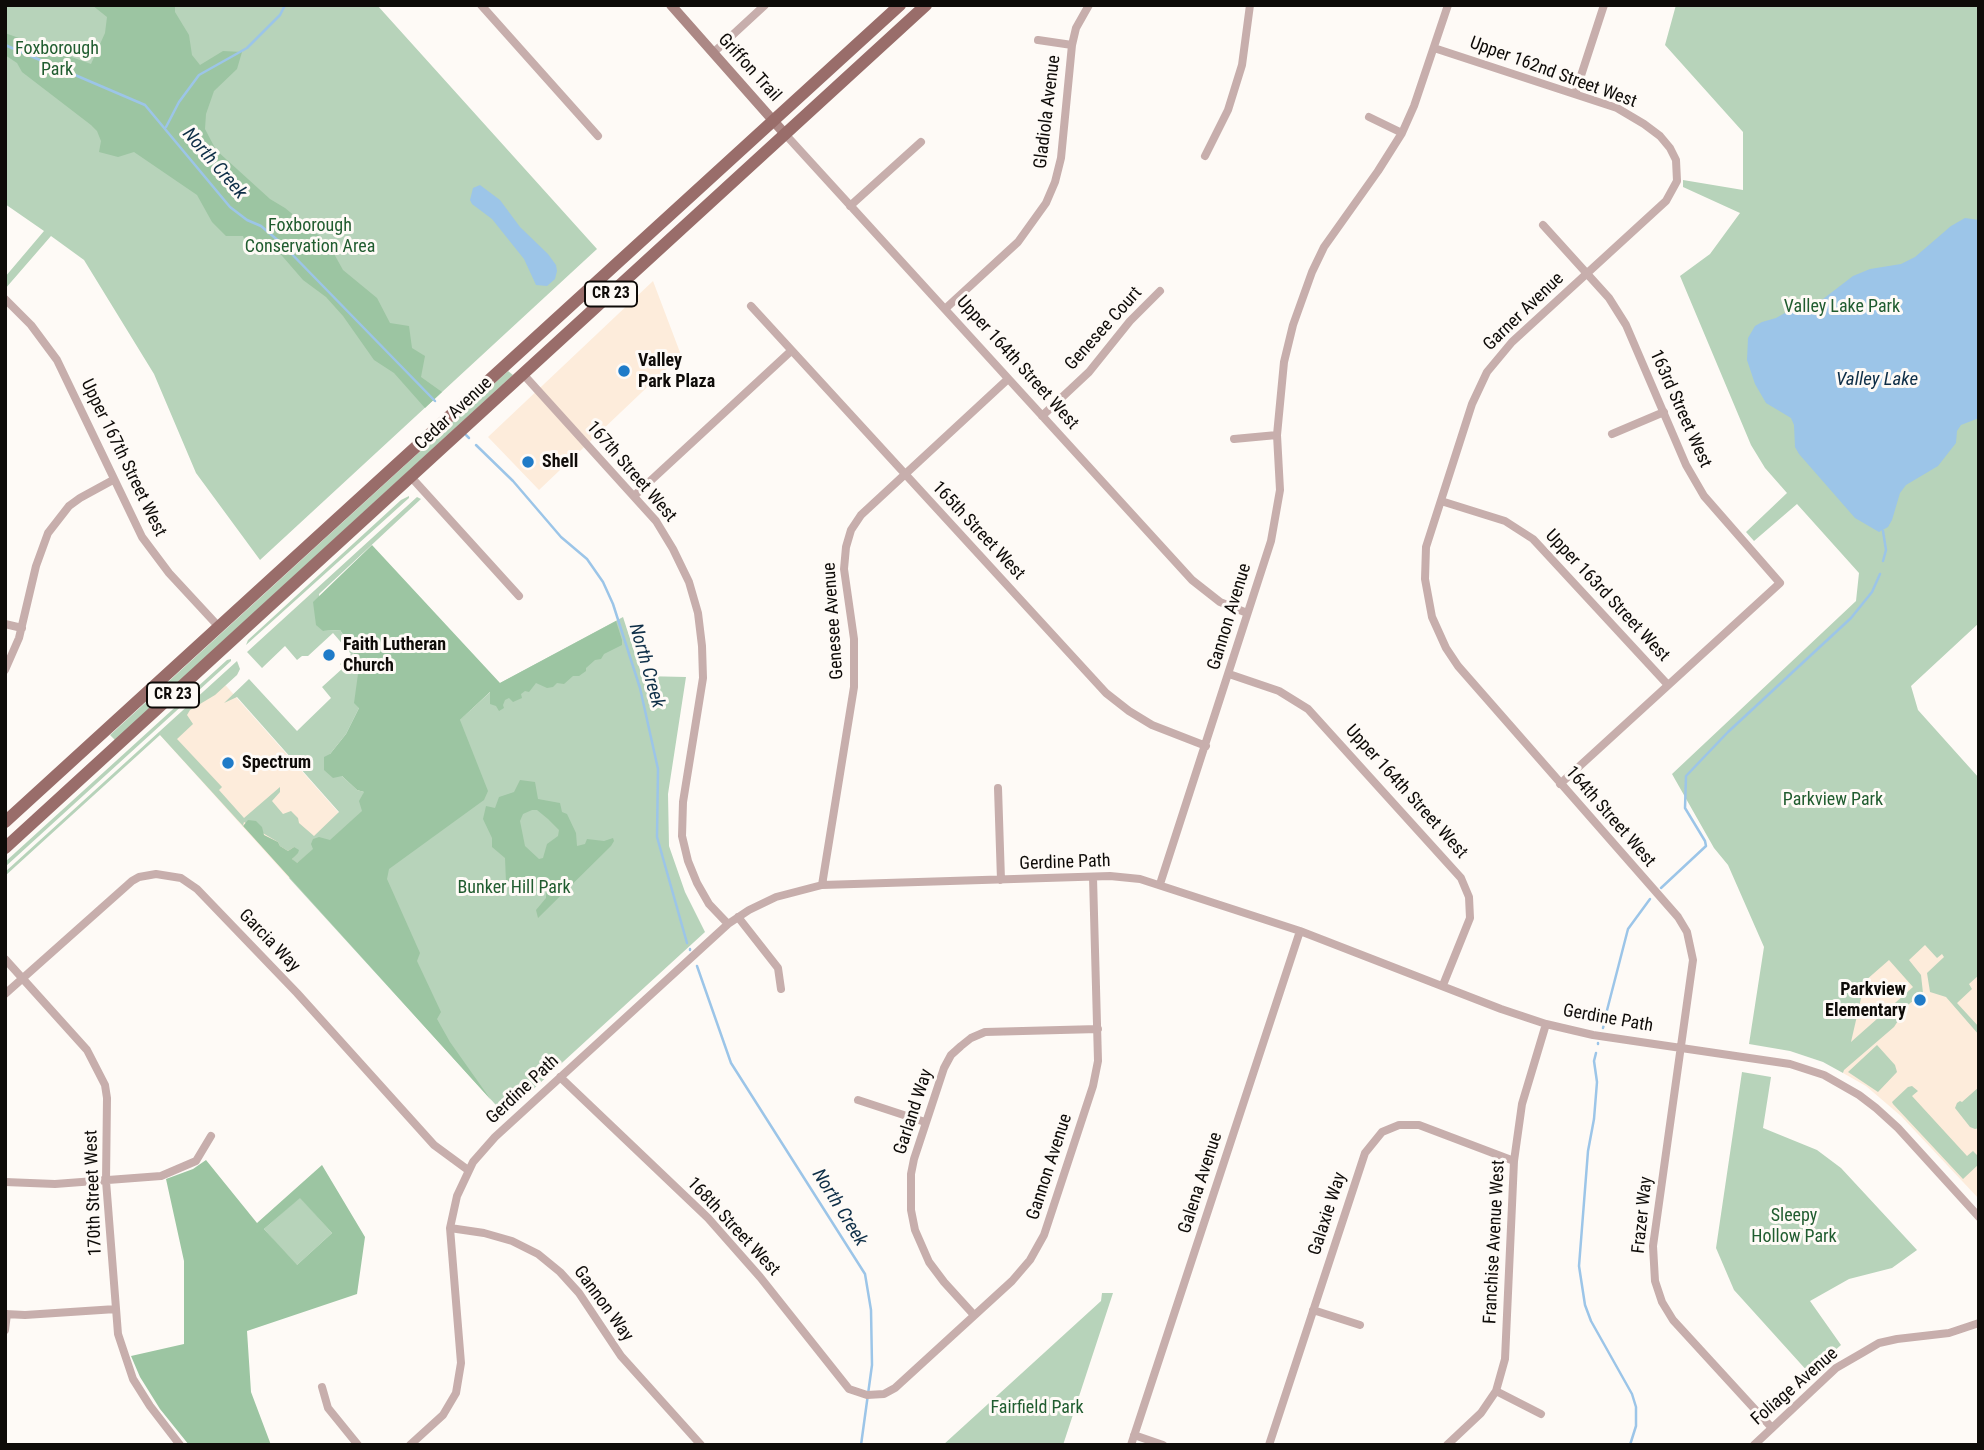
<!DOCTYPE html>
<style>
body{margin:0}
#map{position:relative;width:1984px;height:1450px;overflow:hidden;background:#fefaf6;font-family:"Roboto Condensed",sans-serif}
canvas{display:block}
.frame{position:absolute;inset:0;border:7px solid #0e0b08;pointer-events:none}
</style>
<div id="map">
<canvas width="1984" height="1450"></canvas>
<div class="frame"></div>
</div>
<script>
const c = document.querySelector('canvas').getContext('2d');
c.lineJoin = 'round';
function fill(path, color) { c.fillStyle = color; c.fill(path, 'evenodd'); }
const poly = rows => new Path2D(rows.map(r => 'M' + r).join(''));
function strokePath(path, color, width, dash) { c.strokeStyle = color; c.lineWidth = width; c.lineCap = dash ? 'butt' : 'round'; c.setLineDash(dash || []); c.stroke(path); }
function label(font, color, halo, rows, align = 'center') {
  c.font = font + ' "Roboto Condensed",sans-serif'; c.lineWidth = 6; c.setLineDash([]); c.textBaseline = 'middle'; c.strokeStyle = halo; c.fillStyle = color; for (const [text, x, y, turn = 0] of rows) {
    c.save(); c.translate(x, y); c.rotate((+turn || 0) * Math.PI / 180); c.textAlign = isNaN(turn) ? turn : align; if (halo) c.strokeText(text, 0, 0); c.fillText(text, 0, 0); c.restore();
  }
}
fill(poly([
 [653,281,681,355,539,490,488,437],
 [220,679,348,823,289,878,160,735],
 [1979,836,1979,1199,1901,1116,1866,1086,1843,1073,1877,929]
]), '#fdecdb');
fill(poly([
 [5,5,377,5,597,249,260,560,196,473,154,374,84,260,51,236,5,289,5,277,44,231,5,204],
 [1676,5,1979,5,1979,623,1911,686,1918,710,1979,778,1979,975,1969,984,1972,989,1957,1003,1979,1027,1979,1035,1946,997,1930,992,1927,973,1944,957,1942,954,1937,958,1925,945,1909,960,1921,975,1923,993,1909,1004,1894,1027,1844,1070,1843,1073,1823,1062,1790,1051,1749,1044,1764,947,1728,865,1714,848,1672,774,1856,601,1859,573,1797,504,1754,541,1746,532,1787,493,1765,468,1751,445,1680,276,1710,254,1740,213,1683,187,1683,180,1743,190,1743,132,1665,45],
 [1889,960,1913,987,1851,1042,1865,981],
 [508,371,513,375,115,740,110,735],
 [409,496,409,498,246,645,248,640,401,500],
 [417,497,421,499,319,594,323,631,340,630,354,651,353,664,358,674,359,708,346,734,330,754,342,776,357,790,364,792,362,810,500,683,623,617,642,676,686,677,668,794,669,846,685,892,705,932,505,1115,289,878,314,849,296,864,292,859,295,855,294,847,288,851,280,846,278,842,244,822,243,826,160,735,5,876,5,872,237,661,240,669,237,675,215,695,190,710,187,715,193,724,177,739,222,787,219,790,244,818,280,787,280,792,272,801,283,814,291,811,298,818,299,823,314,836,339,812,237,697,224,703,249,679,297,731,331,698,322,687,343,668,340,664,351,654,333,633,308,656,302,656,297,660,285,646,262,668,247,652],
 [231,659,231,661,5,867,5,862,227,660],
 [1877,1045,1895,1065,1897,1072,1878,1092,1848,1072],
 [1742,1072,1771,1077,1763,1128,1817,1150,1841,1168,1917,1250,1892,1268,1849,1279,1810,1301,1841,1345,1809,1373,1734,1290,1716,1248],
 [1912,1086,1918,1091,1912,1096,1967,1156,1973,1151,1979,1157,1979,1164,1963,1179,1893,1104,1892,1102,1908,1087],
 [1979,1087,1979,1128,1975,1129,1970,1127,1955,1108,1957,1103,1960,1101,1962,1102],
 [300,1197,332,1233,296,1266,264,1229],
 [1102,1293,1113,1293,1063,1445,943,1445,1101,1301]
]), '#b7d3ba');
fill(poly([
 [92,5,175,5,175,12,189,35,192,55,200,65,223,51,242,52,237,69,214,91,206,114,205,129,216,150,270,199,285,208,328,243,343,270,377,298,390,323,409,326,412,348,425,356,421,377,442,392,425,408,394,373,374,360,343,316,326,297,303,280,277,250,247,247,243,236,226,236,212,222,197,195,134,152,118,157,99,152,101,141,97,131,91,125,22,72,17,63,5,55,5,33,91,64,105,33,107,17],
 [372,545,500,683,616,621,622,640,622,645,604,654,601,659,595,660,586,668,586,671,579,676,573,676,564,684,557,683,553,687,547,688,536,683,529,692,525,691,521,694,522,698,513,702,509,698,505,700,503,705,504,708,499,711,496,706,490,704,490,692,460,720,488,791,484,800,389,869,387,879,420,953,417,961,441,1012,437,1019,450,1042,491,1100,243,826,248,820,256,821,262,827,264,835,278,842,280,846,288,851,294,847,299,850,298,853,292,859,297,863,313,849,311,844,313,839,319,837,330,840,362,811,359,801,364,792,357,790,342,776,333,778,324,770,324,757,330,754,346,734,359,708,354,703,358,674,353,664,354,651,340,630,323,631,316,625,313,602],
 [520,780,535,782,538,799,560,803,562,812,567,814,576,833,577,846,585,844,587,839,604,841,613,838,614,841,611,846,538,918,536,910,546,898,546,889,525,893,520,883,506,882,505,858,492,847,492,838,483,819,486,806,495,808,499,797,514,792],
 [532,810,537,810,548,819,559,830,558,836,547,844,543,858,539,859,525,846,520,821,523,814],
 [206,1160,257,1223,322,1165,365,1237,357,1294,247,1331,251,1392,271,1445,189,1445,160,1409,140,1377,131,1356,184,1344,184,1261,166,1179,193,1169],
 [300,1198,332,1233,297,1265,264,1229]
]), '#9cc5a2');
fill(poly([
 [480,185,500,200,520,227,548,254,556,265,557,271,555,279,547,286,536,285,524,259,492,219,472,204,470,200,473,188],
 [1965,218,1979,220,1979,418,1961,425,1957,431,1956,443,1938,466,1906,485,1900,493,1892,520,1888,527,1879,532,1855,518,1799,454,1795,447,1794,425,1791,418,1766,403,1755,384,1747,360,1748,338,1755,326,1762,322,1776,318,1799,305,1823,299,1853,276,1870,269,1901,264,1915,257,1951,226]
]), '#9cc5e8');
strokePath(poly([
 [5,45,145,105,230,207,247,220,261,226,281,243,435,401],
 [166,127,179,102,199,75,247,48,280,15,285,5],
 [466,435,469,438],
 [476,445,513,481,561,537,587,559,603,582,613,604,640,688,658,769,657,837,687,943],
 [1883,531,1886,550,1883,561],
 [1661,888,1706,846,1705,841,1685,808,1686,776,1728,732,1851,618,1872,592,1880,574],
 [690,949,690,950],
 [697,966,731,1063,865,1274,871,1310,872,1365,861,1445],
 [1605,1018,1628,929,1650,899],
 [1603,1028,1604,1024],
 [1598,1044,1598,1043],
 [1596,1053,1594,1061,1597,1082,1594,1119,1588,1151,1579,1266,1585,1305,1591,1321,1632,1394,1636,1407,1636,1426,1630,1445]
]), '#9cc5e8', 2.5);
strokePath(poly([
 [481,5,598,136],
 [1038,40,1072,45],
 [1434,48,1617,108,1644,124,1660,136,1670,148,1676,160,1677,181,1666,201,1512,342,1487,372,1472,404,1426,547,1425,579,1432,617,1446,648,1458,666,1678,917,1687,932,1693,960,1653,1246,1655,1281,1662,1302,1673,1320,1772,1428],
 [713,53,765,5],
 [1575,94,1604,5],
 [1369,117,1402,133],
 [785,134,1192,580,1220,602,1247,613],
 [1205,156,1228,110,1242,65,1250,5],
 [850,206,921,142],
 [1543,225,1609,298,1626,325,1686,465,1704,496,1780,583,1560,784],
 [5,299,31,325,57,360,142,537,169,573,219,627],
 [751,306,1106,693,1129,711,1152,725,1206,746],
 [945,309,1018,242,1046,203,1055,182,1061,158,1072,45,1076,28,1089,5],
 [523,374,656,521,673,549,689,582,698,613,702,646,703,678,683,802,682,836,688,861,697,883,709,904,728,924],
 [1042,416,1089,372,1130,321,1160,291],
 [1612,434,1664,412],
 [1234,439,1277,435],
 [411,477,519,596],
 [634,496,791,351],
 [1441,501,1505,521,1533,539,1668,685],
 [5,624,22,628],
 [5,670,19,638,36,566,48,533,69,506,80,498,113,480],
 [1229,674,1279,691,1308,709,1461,878,1469,897,1470,918,1443,985],
 [998,788,1001,880],
 [1160,884,1271,541,1280,490,1277,435,1284,362,1293,325,1312,272,1324,247,1378,171,1402,133,1414,106,1448,5],
 [822,885,854,687,854,639,844,569,846,547,851,530,861,515,1008,379],
 [738,917,778,968,781,989],
 [5,959,87,1050,105,1085,107,1098,106,1181,118,1334,133,1379,150,1406,180,1445],
 [5,994,132,881,139,877,156,874,181,878,197,889,297,993,434,1145,468,1170],
 [560,1077,708,1218,760,1277,849,1389,867,1395,884,1394,895,1388,1012,1281,1030,1260,1044,1235,1093,1086,1098,1061,1093,877],
 [858,1100,925,1122],
 [5,1182,55,1184,161,1176,196,1161,211,1136],
 [450,1228,484,1233,512,1241,538,1254,560,1272,579,1293,621,1356,701,1445],
 [1313,1310,1360,1325],
 [5,1314,25,1315,116,1309],
 [974,1315,944,1282,929,1262,915,1230,911,1210,911,1174,914,1159,944,1068,951,1055,961,1046,971,1038,985,1032,1098,1029],
 [5,1330,7,1314],
 [322,1387,328,1408,358,1445],
 [1496,1391,1541,1414],
 [1134,1435,1163,1445],
 [410,1445,443,1415,456,1393,461,1363,450,1228,457,1196,473,1162,495,1137,728,924,749,910,776,897,822,885,1110,876,1140,879,1300,931,1501,1009,1546,1024,1593,1035,1790,1064,1824,1075,1859,1095,1876,1108,1898,1128,1979,1217],
 [1131,1445,1300,931],
 [1269,1445,1365,1153,1382,1132,1399,1125,1419,1125,1514,1161],
 [1447,1445,1481,1413,1496,1391,1505,1359,1514,1161,1522,1104,1546,1024],
 [1754,1445,1836,1368,1862,1353,1879,1343,1897,1339,1949,1333,1979,1323]
]), '#c7aeac', 8);
strokePath(poly([
 [671,5,785,134]
]), '#ac8885', 10);
strokePath(poly([
 [5,822,900,5],
 [5,848,926,5]
]), '#996d6a', 12);
for (const [x, y, r, color] of [
 [624,371,7,"#1f7bc8"],
 [528,462,7,"#1f7bc8"],
 [329,655,7,"#1f7bc8"],
 [228,763,7,"#1f7bc8"],
 [1920,1000,7,"#1f7bc8"]
]) { const dot = new Path2D(); dot.arc(x, y, r, 0, 2 * Math.PI); c.fillStyle = color; c.fill(dot); strokePath(dot, '#fefaf6', 2.5); }
for (const [x, y, w] of [
 [611,294,52],
 [173,695,52]
]) { const box = new Path2D(); box.roundRect(x - w / 2, y - 12.5, w, 25, 5); c.fillStyle = '#fefaf6'; c.fill(box); strokePath(box, '#0e0b08', 2); }
label('bold 16px', '#0e0b08', null, [
 ["CR 23",611,294],
 ["CR 23",173,695]
]);
label('18px', '#205c2f', '#fefaf6', [
 ["Foxborough",57,49],
 ["Park",57,70],
 ["Foxborough",310,226],
 ["Conservation Area",310,247],
 ["Valley Lake Park",1842,307],
 ["Parkview Park",1833,800],
 ["Bunker Hill Park",514,888],
 ["Sleepy",1794,1216],
 ["Hollow Park",1794,1237],
 ["Fairfield Park",1037,1408]
]);
label('18px', '#0e0b08', '#fefaf6', [
 ["Griffon Trail",749,68,48],
 ["Upper 162nd Street West",1553,73,20],
 ["Gladiola Avenue",1048,112,-83],
 ["Garner Avenue",1524,312,-44],
 ["Genesee Court",1104,329,-48],
 ["Upper 164th Street West",1017,363,48],
 ["163rd Street West",1680,409,66],
 ["Cedar Avenue",454,414,-43],
 ["Upper 167th Street West",123,458,64],
 ["167th Street West",631,472,49],
 ["165th Street West",978,531,47],
 ["Upper 163rd Street West",1607,596,47],
 ["Gannon Avenue",1230,617,-73],
 ["Genesee Avenue",834,621,-94],
 ["Upper 164th Street West",1406,792,48],
 ["164th Street West",1610,817,49],
 ["Gerdine Path",1065,863,-2],
 ["Garcia Way",269,941,46],
 ["Gerdine Path",1608,1019,10],
 ["Gerdine Path",523,1090,-43],
 ["Garland Way",914,1112,-72],
 ["Gannon Avenue",1050,1167,-72],
 ["Galena Avenue",1201,1183,-72],
 ["170th Street West",94,1193,-92],
 ["Galaxie Way",1328,1214,-72],
 ["Frazer Way",1643,1215,-84],
 ["168th Street West",733,1227,47],
 ["Franchise Avenue West",1495,1242,-87],
 ["Gannon Way",603,1304,54],
 ["Foliage Avenue",1795,1387,-41]
]);
label('bold 18px', '#0e0b08', '#fefaf6', [
 ["Valley",638,361],
 ["Park Plaza",638,382],
 ["Shell",542,462],
 ["Faith Lutheran",343,645],
 ["Church",343,666],
 ["Spectrum",242,763],
 ["Parkview",1906,990,"right"],
 ["Elementary",1906,1011,"right"]
], 'left');
label('italic 19px', '#0e2e47', '#fefaf6', [
 ["North Creek",214,164,49],
 ["Valley Lake",1877,380],
 ["North Creek",646,666,74],
 ["North Creek",839,1208,58]
]);
</script>
